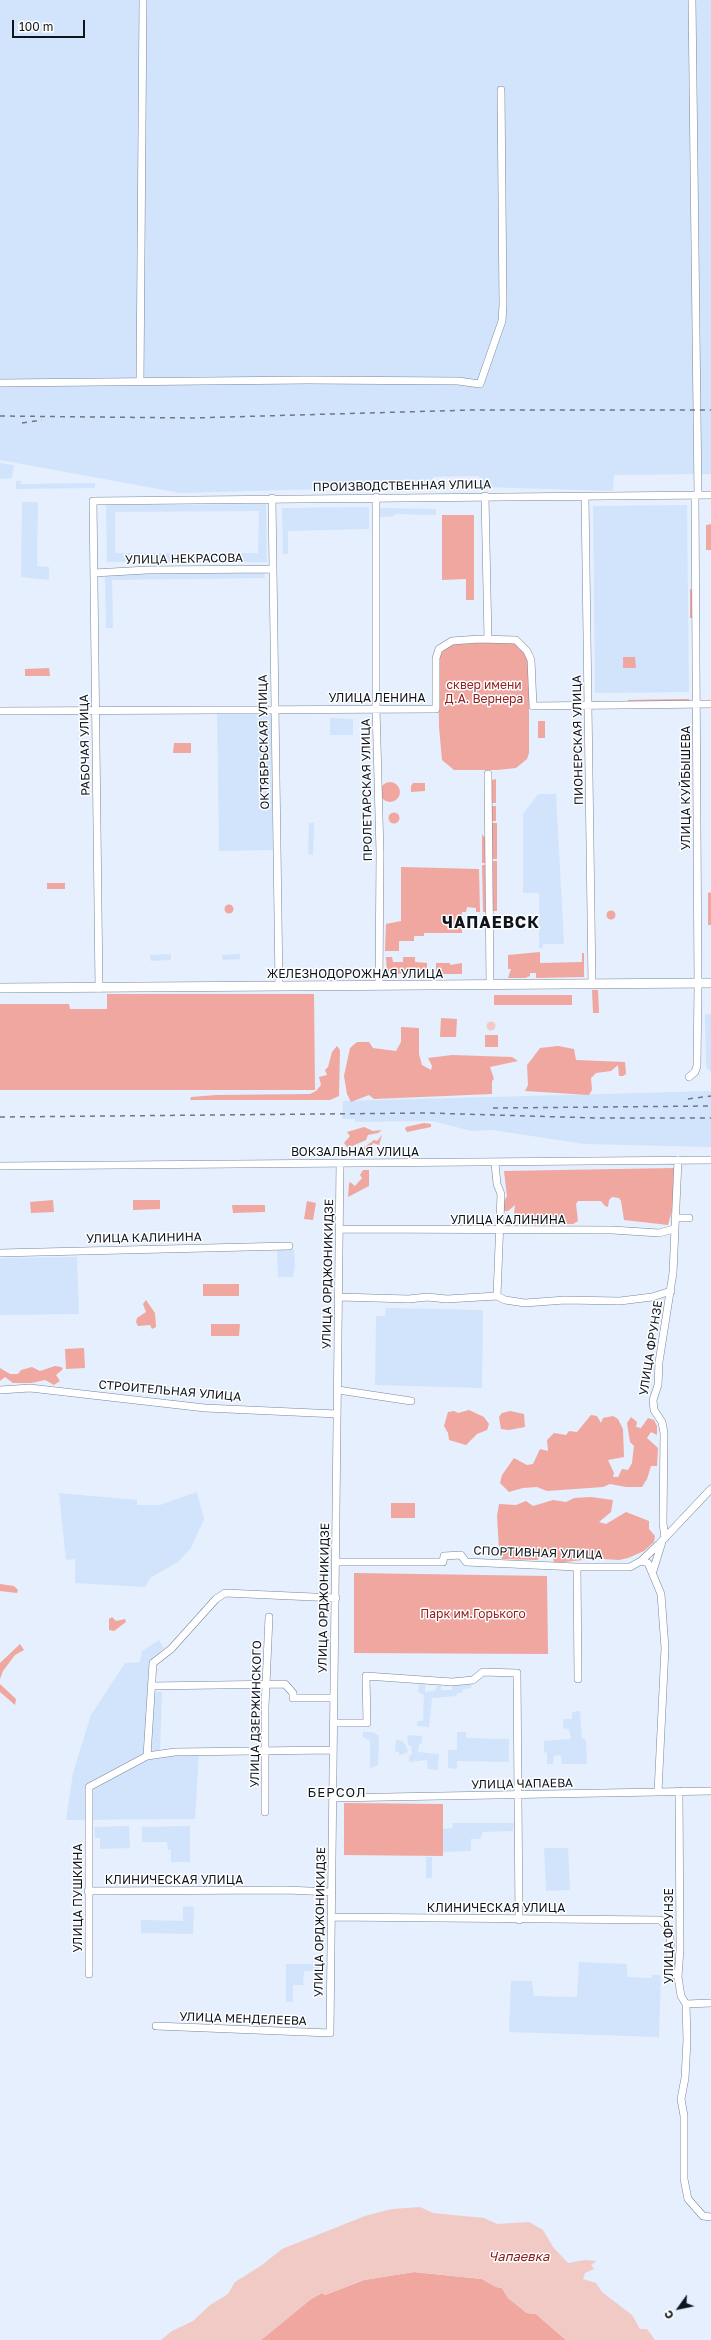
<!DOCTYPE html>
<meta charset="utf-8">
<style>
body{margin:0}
#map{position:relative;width:711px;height:2340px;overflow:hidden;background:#e5effd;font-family:"Golos Text",sans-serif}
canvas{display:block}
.north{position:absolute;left:659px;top:2288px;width:40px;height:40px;-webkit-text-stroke:3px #fff;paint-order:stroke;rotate:237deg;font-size:11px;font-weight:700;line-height:16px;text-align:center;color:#0f151d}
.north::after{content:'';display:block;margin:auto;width:14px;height:18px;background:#0f151d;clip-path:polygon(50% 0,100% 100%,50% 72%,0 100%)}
.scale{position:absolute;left:12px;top:20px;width:73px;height:18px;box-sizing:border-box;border:2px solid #0f151d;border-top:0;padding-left:5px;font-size:12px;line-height:14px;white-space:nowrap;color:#0f151d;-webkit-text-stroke:3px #fff;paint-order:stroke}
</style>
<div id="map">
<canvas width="711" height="2340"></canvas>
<div class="north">С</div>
<div class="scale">100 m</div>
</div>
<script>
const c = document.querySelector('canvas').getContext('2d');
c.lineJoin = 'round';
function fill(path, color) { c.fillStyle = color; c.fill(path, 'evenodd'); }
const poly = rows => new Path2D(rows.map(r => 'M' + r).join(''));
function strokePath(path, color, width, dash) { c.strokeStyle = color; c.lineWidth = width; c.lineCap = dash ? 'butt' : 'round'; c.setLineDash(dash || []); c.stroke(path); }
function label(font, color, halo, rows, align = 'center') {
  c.font = font + ' "Golos Text",sans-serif'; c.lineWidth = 3; c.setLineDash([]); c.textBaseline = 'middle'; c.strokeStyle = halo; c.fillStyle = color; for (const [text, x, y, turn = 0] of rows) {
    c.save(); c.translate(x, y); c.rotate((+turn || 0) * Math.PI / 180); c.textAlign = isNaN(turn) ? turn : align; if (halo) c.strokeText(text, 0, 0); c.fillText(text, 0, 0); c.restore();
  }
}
fill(poly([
 [0,0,711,0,711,474,614,475,613,491,481,487,479,476,433,477,433,486,180,493,0,460],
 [0,463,14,465,12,478,0,479],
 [16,481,21,481,21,484,95,483,95,488,16,489],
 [22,502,38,502,37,566,49,567,49,580,21,577],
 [266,504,267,562,107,562,106,505],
 [259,511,258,553,115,553,115,512],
 [687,505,689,692,595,693,593,506],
 [369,507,369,529,288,531,288,554,283,554,282,508],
 [380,508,436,509,436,515,395,514,394,516,380,517],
 [264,572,265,578,112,580,113,628,106,628,105,574],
 [271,710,273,850,219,851,217,711],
 [330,718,353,719,353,735,330,735],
 [538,794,556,794,564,944,543,944,542,948,539,948,539,893,523,893,523,814],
 [309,823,314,823,313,855,308,854],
 [171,954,171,960,151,961,150,955],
 [240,954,240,959,223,960,222,955],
 [705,1014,711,1014,711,1072,706,1067],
 [711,1091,711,1147,585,1144,492,1130,471,1131,433,1121,355,1122,355,1119,342,1119,343,1101],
 [277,1249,294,1250,295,1265,293,1277,278,1277],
 [77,1257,79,1314,0,1315,0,1258],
 [386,1308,483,1310,482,1388,375,1385,376,1316,385,1316],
 [197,1492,204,1519,191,1548,178,1562,150,1578,145,1587,75,1583,75,1559,66,1560,59,1493,137,1500,137,1505,160,1505],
 [159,1640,164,1648,152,1659,149,1692,162,1692,160,1753,199,1754,195,1819,66,1820,73,1773,91,1715,125,1663,140,1662,142,1651],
 [452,1682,472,1682,471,1688,463,1689,462,1693,457,1693,456,1696,432,1698,429,1727,417,1726,417,1721,423,1721,424,1695,418,1692,419,1684,425,1684,425,1692,435,1691,437,1685,441,1684,441,1690,452,1690],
 [580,1711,582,1738,586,1740,587,1764,562,1764,561,1755,554,1756,553,1764,547,1764,547,1752,544,1753,544,1741,571,1739,569,1729,563,1728,563,1719,572,1719,572,1712],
 [363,1732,373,1732,379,1736,378,1765,370,1768,370,1741,363,1737],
 [457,1732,466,1732,466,1738,509,1739,509,1762,457,1761,457,1769,448,1768,448,1750,457,1750],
 [407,1735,422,1736,422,1743,419,1744,418,1752,439,1754,438,1770,428,1769,427,1760,409,1762,409,1756,412,1754,411,1746,408,1745],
 [396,1740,403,1741,408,1750,407,1753,399,1755,399,1752,395,1752],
 [453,1823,514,1823,513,1831,483,1832,480,1839,471,1839,471,1851,443,1852,442,1829,452,1828],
 [129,1826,130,1848,100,1849,100,1838,95,1838,94,1827],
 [190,1826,190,1862,171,1862,171,1850,168,1850,167,1842,142,1842,142,1827],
 [544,1848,568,1848,570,1890,546,1891],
 [426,1857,432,1857,432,1878,426,1878],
 [183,1906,194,1907,193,1934,141,1933,141,1920,183,1921],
 [579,1962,627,1964,627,1977,652,1978,652,1975,661,1975,659,2037,509,2032,511,1981,532,1981,534,1996,577,1997],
 [286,1964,325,1964,325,1971,304,1971,303,1985,293,1985,293,2002,286,2002]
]), '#d2e4fb');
fill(poly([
 [442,515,474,515,474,600,466,600,466,579,442,580],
 [711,524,711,550,706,550,706,525],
 [690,589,692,590,693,618,690,618],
 [460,642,513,642,522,648,529,662,529,753,527,759,516,768,497,770,454,770,442,760,439,727,438,658,447,645],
 [623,657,635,657,636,668,623,668],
 [49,668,50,676,25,676,25,669],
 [689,699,689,701,628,702,628,700],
 [538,721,545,721,545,738,538,738],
 [174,743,191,743,191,753,173,753],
 [496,779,496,803,490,803,490,783,492,780],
 '380 792a10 10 0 1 1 20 0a10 10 0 1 1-20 0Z',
 [413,783,425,783,425,791,411,792,411,786],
 [491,806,496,806,496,821,490,821],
 '388.5 818a5.5 5.5 0 1 1 11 0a5.5 5.5 0 1 1-11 0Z',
 [490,823,497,823,497,859,493,859,490,855],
 [482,834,485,838,486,863,482,863],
 [493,861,497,861,497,911,492,911],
 [482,865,486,865,487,912,483,912],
 [401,867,479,869,480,912,476,912,476,908,467,907,466,912,462,912,462,933,424,933,424,936,414,936,414,941,399,941,399,951,385,951,386,924,401,921],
 [47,883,65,883,65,889,47,889],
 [710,892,711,893,711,925,708,925,708,893],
 '224.5 909a4.5 4.5 0 1 1 9 0a4.5 4.5 0 1 1-9 0Z',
 '606.5 915a4.5 4.5 0 1 1 9 0a4.5 4.5 0 1 1-9 0Z',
 [540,952,540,963,582,962,582,953,584,953,584,977,536,978,536,973,530,973,530,976,525,978,508,978,511,969,508,969,508,955],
 [386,957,392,957,393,962,403,962,403,957,415,957,415,962,427,963,427,973,387,974],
 [436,963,450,963,450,965,462,963,462,974,436,974],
 [592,990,598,990,599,1013,593,1013],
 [107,994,314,994,315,1090,0,1090,0,1004,69,1004,70,1009,107,1009],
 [494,995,572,995,572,1005,494,1005],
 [441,1018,457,1019,456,1037,440,1037],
 [401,1027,419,1028,419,1054,422,1065,431,1070,432,1066,428,1058,452,1055,512,1057,518,1061,490,1067,494,1079,492,1081,492,1094,374,1099,369,1095,351,1102,347,1094,344,1076,350,1048,357,1042,369,1042,373,1048,396,1051,401,1042],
 [485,1035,498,1035,498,1047,485,1047],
 [337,1046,340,1050,339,1096,330,1100,190,1100,191,1097,216,1095,310,1094,316,1091,321,1085,319,1077,327,1075,325,1070,328,1067,332,1052],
 [558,1046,574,1049,576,1060,625,1062,626,1074,623,1076,619,1076,618,1065,611,1071,596,1073,591,1078,592,1090,589,1095,525,1091,528,1085,527,1065,531,1060,540,1048],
 [424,1123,431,1124,431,1127,407,1132,405,1129,406,1127],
 [364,1127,373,1131,382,1130,378,1133,368,1135,366,1140,348,1148,344,1143,350,1136,347,1132],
 [382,1135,379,1145,373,1143,369,1150,362,1153,362,1149,374,1140,377,1141],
 [674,1168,673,1207,668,1225,624,1220,621,1201,619,1198,612,1197,609,1200,608,1207,605,1206,601,1201,578,1201,576,1204,578,1221,573,1224,518,1224,514,1214,515,1205,508,1211,503,1211,503,1204,507,1196,504,1171],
 [363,1170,369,1170,369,1186,348,1197,349,1184,350,1182,355,1186,362,1178,360,1175],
 [53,1200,54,1212,31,1213,30,1202],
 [133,1200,160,1200,160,1209,133,1210],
 [307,1201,316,1203,313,1220,304,1219],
 [232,1205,265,1205,265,1212,233,1213],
 [203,1284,239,1284,239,1296,203,1296],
 [146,1300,155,1313,156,1327,152,1329,150,1325,138,1326,136,1322,137,1318,146,1312,143,1304],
 [211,1324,240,1324,239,1336,211,1336],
 [84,1348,85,1368,66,1369,65,1349],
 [55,1366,61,1367,63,1369,56,1375,60,1381,54,1385,45,1380,31,1383,13,1383,5,1377,0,1381,0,1368,10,1374,18,1374,21,1370,32,1367,40,1371],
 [469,1410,484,1417,489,1424,487,1430,477,1434,466,1445,449,1440,448,1433,444,1426,448,1412,454,1411,458,1413],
 [510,1411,524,1414,525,1427,509,1430,501,1429,499,1417,502,1413],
 [591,1415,597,1416,601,1423,603,1418,613,1416,618,1419,623,1429,624,1457,608,1460,614,1473,613,1477,618,1477,622,1469,628,1470,632,1463,634,1446,630,1442,627,1423,631,1417,637,1422,636,1427,641,1428,648,1418,654,1420,657,1426,657,1435,651,1432,647,1438,658,1448,657,1466,651,1466,647,1479,642,1487,626,1487,610,1484,603,1487,547,1491,537,1487,523,1488,509,1492,500,1483,502,1475,514,1458,527,1465,533,1464,540,1449,548,1451,547,1440,554,1433,566,1435,569,1431,577,1432],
 [591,1497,613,1500,611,1512,599,1522,606,1524,626,1512,649,1521,649,1529,655,1536,654,1542,644,1551,628,1558,619,1560,603,1559,598,1555,593,1559,554,1563,552,1554,548,1558,541,1557,537,1560,502,1559,499,1550,497,1516,499,1504,516,1505,526,1501,533,1506,553,1500,566,1502,574,1498],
 [391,1503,415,1503,415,1518,391,1518],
 [354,1573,547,1576,548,1654,354,1653],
 [0,1584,14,1586,18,1590,17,1593,0,1591],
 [112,1617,116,1621,125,1619,126,1622,114,1631,109,1630,109,1619],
 [20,1644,24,1650,15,1655,3,1671,0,1679,0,1663],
 [0,1684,16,1699,15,1705,0,1692],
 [344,1803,443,1804,443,1856,344,1855],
 [414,2272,482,2279,496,2287,502,2288,508,2298,527,2313,536,2314,566,2340,261,2340,311,2299,322,2293,325,2295,364,2280]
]), '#efa7a0');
fill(poly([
 '486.5 1026a4.5 4.5 0 1 1 9 0a4.5 4.5 0 1 1-9 0Z',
 [420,2207,433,2213,484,2218,497,2224,529,2222,543,2230,553,2247,568,2263,585,2260,597,2261,591,2265,594,2269,585,2273,583,2279,596,2283,602,2292,632,2315,640,2329,647,2329,655,2340,566,2340,536,2314,527,2313,508,2298,502,2288,496,2287,482,2279,414,2272,364,2280,325,2295,322,2293,311,2299,261,2340,161,2340,172,2331,193,2321,210,2305,228,2294,235,2282,262,2265,282,2249,365,2216,392,2209]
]), '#f2cac5');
const minor = poly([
 [692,0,698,495],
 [140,382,143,0],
 [0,383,308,380,458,381,480,384,502,321,503,305,501,90],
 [485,496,488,639],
 [585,496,592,984],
 [376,497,376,707,380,853,379,986],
 [272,498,279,986],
 [94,573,147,570,273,569],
 [0,711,436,709,436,658,439,649,452,641,479,639,516,640,527,651,531,660,533,706,711,704],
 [488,774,490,985],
 [99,988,93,501,711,495],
 [689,1077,695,1072,697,1066,698,987,695,495],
 [495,1163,497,1184,501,1194,497,1296],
 [0,1166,711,1160],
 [675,1218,689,1218],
 [341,1229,612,1230,659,1233,674,1229],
 [0,1253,289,1246],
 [339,1297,409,1299,427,1297,447,1299,497,1296,505,1300,525,1303,565,1300,620,1301,652,1297,671,1291],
 [0,1390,30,1388,205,1408,337,1414],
 [338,1390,411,1401],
 [665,1538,663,1523,664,1433,662,1422,654,1410,653,1400,658,1385,659,1362,673,1273,678,1160],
 [641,1561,648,1563,661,1594,665,1648,658,1792],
 [336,1562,443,1562,444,1556,461,1555,466,1562,577,1567,630,1567,641,1561,659,1544,711,1489],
 [577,1567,578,1679],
 [653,1571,662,1542],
 [151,1686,285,1684,293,1693,293,1698,333,1698],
 [333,1723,367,1723,366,1676,452,1682,473,1680,483,1672,517,1673,519,1920],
 [147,1756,175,1752,333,1750],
 [679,1791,680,1949,678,1977,681,1996,686,2004,687,2040,685,2078,681,2099,684,2116,684,2179,688,2199,703,2216,711,2217],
 [333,1798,711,1791],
 [265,1812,265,1707,269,1617],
 [88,1891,287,1890,331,1892],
 [331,1917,660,1920,668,1927,670,1935,671,1972,678,1977],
 [89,1974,89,1787,147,1756,153,1663,171,1649,216,1599,225,1593,336,1598],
 [686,2004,711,2003],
 [156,2026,330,2033,340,1163]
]);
const major = poly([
 [0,988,711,983]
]);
strokePath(minor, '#78879c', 8);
strokePath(major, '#78879c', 10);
strokePath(minor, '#fff', 7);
strokePath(major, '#fff', 9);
strokePath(poly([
 [0,416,192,418,473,410,711,410],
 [22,423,42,420],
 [688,1099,711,1096],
 [493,1108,711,1106],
 [0,1117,428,1113,596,1118,711,1118]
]), '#6f7782', 1.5, [5, 5]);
label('12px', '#0f151d', '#fff', [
 ["ПРОИЗВОДСТВЕННАЯ УЛИЦА",402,486,-1],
 ["УЛИЦА НЕКРАСОВА",184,559,-1],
 ["УЛИЦА ЛЕНИНА",377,698],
 ["ПИОНЕРСКАЯ УЛИЦА",578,740,-91],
 ["ОКТЯБРЬСКАЯ УЛИЦА",264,742,-91],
 ["РАБОЧАЯ УЛИЦА",85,745,-91],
 ["УЛИЦА КУЙБЫШЕВА",686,788,-90],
 ["ПРОЛЕТАРСКАЯ УЛИЦА",367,790,-91],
 ["ЖЕЛЕЗНОДОРОЖНАЯ УЛИЦА",355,974],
 ["ВОКЗАЛЬНАЯ УЛИЦА",355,1152],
 ["УЛИЦА КАЛИНИНА",508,1220],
 ["УЛИЦА КАЛИНИНА",144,1238,-1],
 ["УЛИЦА ОРДЖОНИКИДЗЕ",328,1274,-89],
 ["УЛИЦА ФРУНЗЕ",651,1348,-81],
 ["СТРОИТЕЛЬНАЯ УЛИЦА",170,1391,5],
 ["СПОРТИВНАЯ УЛИЦА",538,1553,2],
 ["УЛИЦА ОРДЖОНИКИДЗЕ",324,1598,-89],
 ["УЛИЦА ДЗЕРЖИНСКОГО",256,1714,-89],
 ["УЛИЦА ЧАПАЕВА",522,1784,-1],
 ["КЛИНИЧЕСКАЯ УЛИЦА",174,1880],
 ["УЛИЦА ПУШКИНА",78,1898,-90],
 ["КЛИНИЧЕСКАЯ УЛИЦА",496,1908],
 ["УЛИЦА ОРДЖОНИКИДЗЕ",320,1922,-89],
 ["УЛИЦА ФРУНЗЕ",669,1936,-90],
 ["УЛИЦА МЕНДЕЛЕЕВА",243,2019,2]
]);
label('12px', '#902021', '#fff', [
 ["сквер имени",484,685],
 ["Д.А. Вернера",484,699],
 ["Парк им.Горького",473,1614]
]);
c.letterSpacing = '1px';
label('13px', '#0f151d', '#fff', [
 ["БЕРСОЛ",337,1793]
]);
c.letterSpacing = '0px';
label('italic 13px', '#8a191c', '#fff', [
 ["Чапаевка",519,2257]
]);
c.letterSpacing = '1px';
label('bold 16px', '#0f151d', '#fff', [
 ["ЧАПАЕВСК",491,923]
]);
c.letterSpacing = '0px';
</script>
